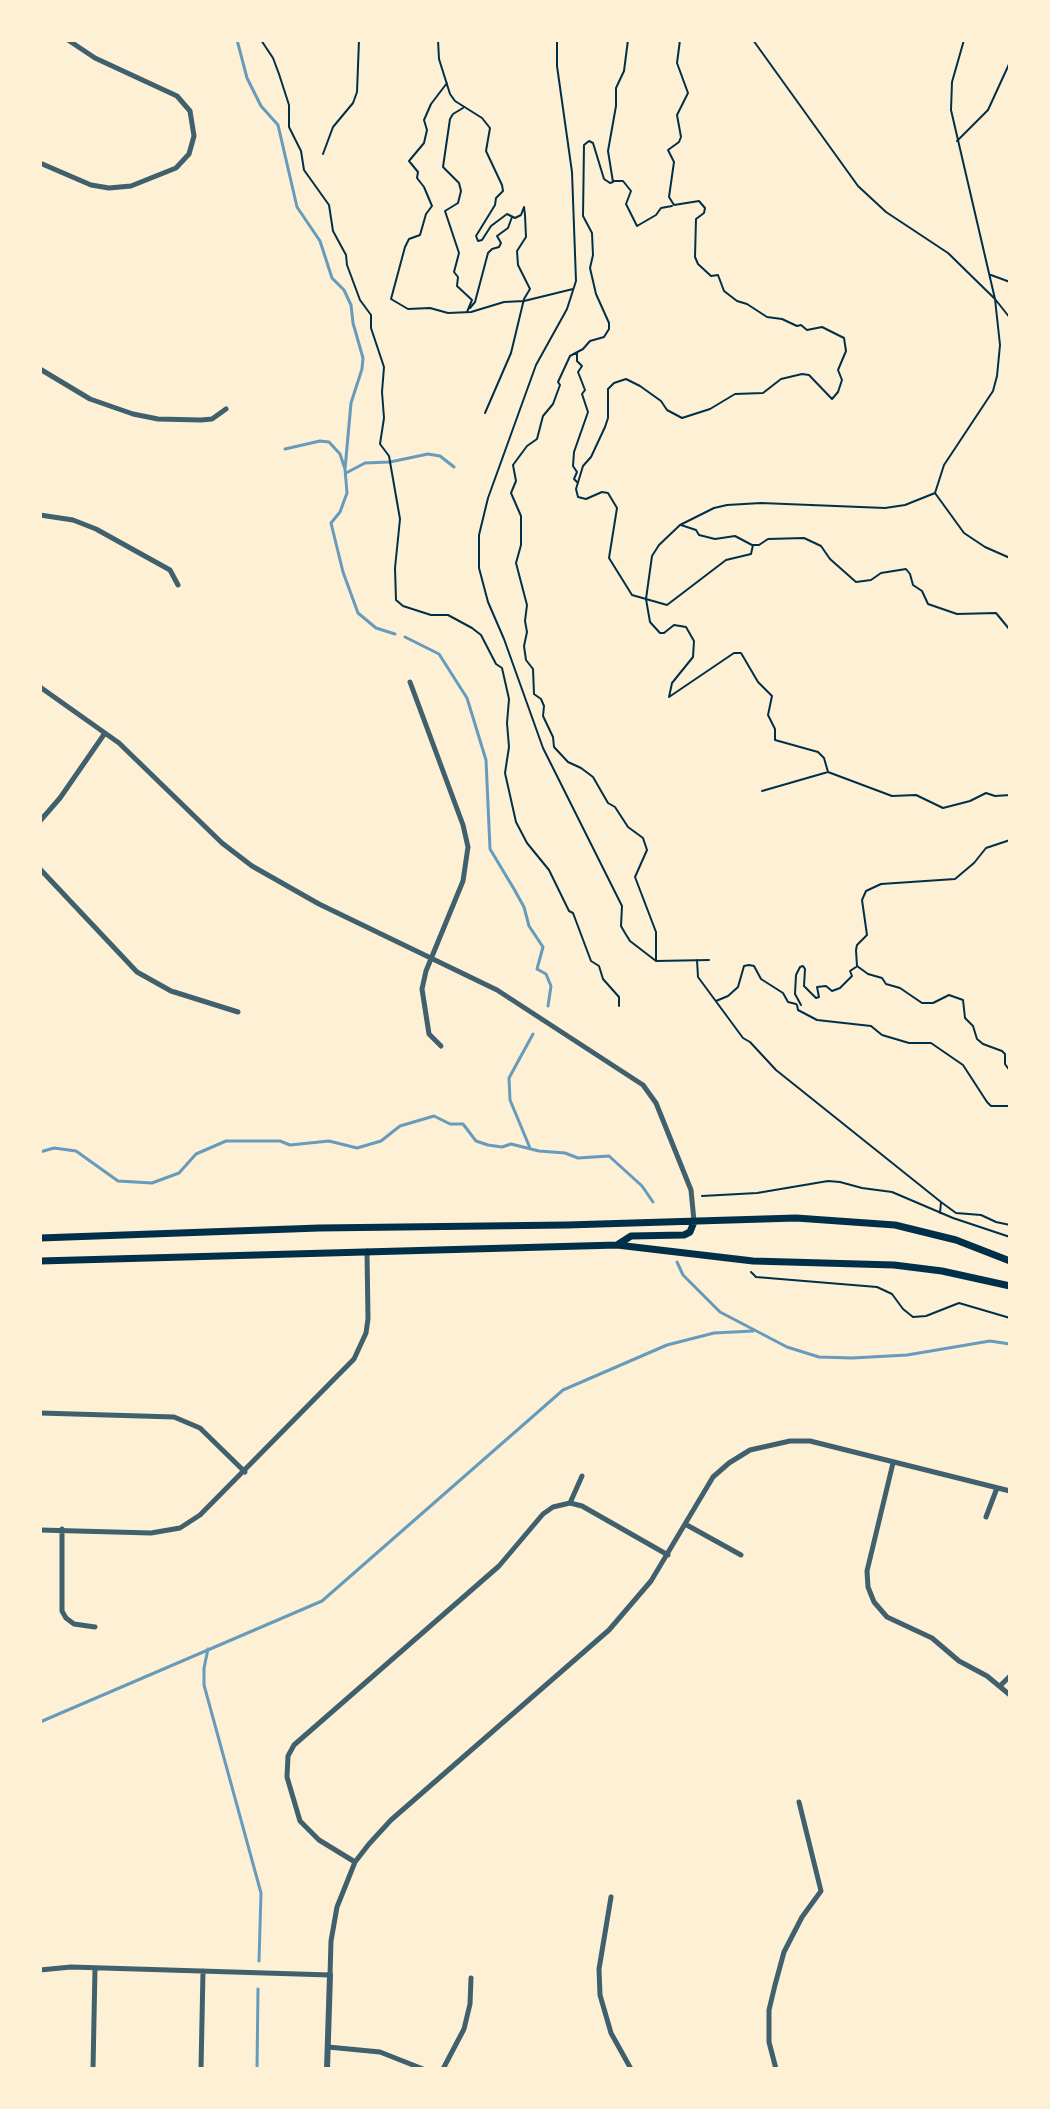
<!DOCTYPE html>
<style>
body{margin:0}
#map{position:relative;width:1050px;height:2109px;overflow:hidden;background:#fdf0d5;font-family:"DejaVu Sans",sans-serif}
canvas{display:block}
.frame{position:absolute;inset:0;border:42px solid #fdf0d5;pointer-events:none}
</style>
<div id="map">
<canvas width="1050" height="2109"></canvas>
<div class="frame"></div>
</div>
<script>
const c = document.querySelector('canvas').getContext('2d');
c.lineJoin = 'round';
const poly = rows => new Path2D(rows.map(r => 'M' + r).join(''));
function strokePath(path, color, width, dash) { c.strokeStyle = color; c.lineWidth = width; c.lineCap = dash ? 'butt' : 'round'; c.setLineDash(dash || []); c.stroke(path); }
strokePath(poly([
 [237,40,247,78,261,106,278,125,297,207,320,241,332,278,344,290,351,305,353,323,363,358,362,369,351,403,345,469,347,493,340,512,331,523,343,572,358,613,376,628,395,634],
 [285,449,320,441,329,442,340,454,345,469],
 [346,473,365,463,390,462,428,454,440,456,454,467],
 [405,637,439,654,467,698,486,760,490,849,514,889,524,907,529,926,543,947,537,969,546,974,551,986,548,1006],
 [530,1148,510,1100,509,1078,533,1034],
 [40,1152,54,1148,76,1151,118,1181,152,1183,179,1173,196,1154,226,1141,280,1141,290,1145,329,1141,357,1148,381,1141,400,1126,434,1116,450,1124,463,1124,476,1141,488,1145,502,1147,511,1144,539,1151,565,1153,578,1158,609,1156,642,1186,653,1202],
 [677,1262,683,1275,720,1312,787,1347,819,1357,852,1358,907,1355,990,1341,1010,1344],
 [208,1649,204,1668,204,1685,261,1893,259,1961],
 [40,1722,322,1601,563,1390,667,1345,714,1333,753,1331],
 [257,2069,258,1989]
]), '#669bbc', 3);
strokePath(poly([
 [261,40,273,58,279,74,289,105,289,127,301,151,304,170,329,205,333,231,346,255,347,265,360,300,371,315,371,328,384,367,382,392,384,418,380,444,389,456,400,519,395,568,396,600,403,606,431,615,448,615,472,628,481,635,496,664,502,668,509,699,507,723,509,747,505,773,516,822,527,843,549,870,569,911,573,913,591,961,599,966,603,979,619,997,619,1006],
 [438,40,439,59,450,94,455,101,482,118,490,128,486,151,502,185,503,191,496,198,495,205,476,236,478,241,482,240,491,226,507,214,515,218,521,215,524,207,525,215,526,237,517,251,518,265,530,289,524,299,511,353,485,413],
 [557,40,557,66,572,172,576,281,567,309,536,365,488,498,479,535,479,568,488,602,504,639,543,748,622,906,621,926,625,933,630,941,656,961,709,960],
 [628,40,624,71,616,88,616,106,608,151,613,182,610,183,604,179,593,143,589,141,584,145,583,216,592,233,593,255,590,268,596,294,609,323,609,329,604,337,590,341,583,349,570,356,558,382,560,385,553,404,543,416,537,439,527,446,513,465,516,481,511,493,521,516,521,545,516,563,527,605,525,621,527,632,524,646,526,660,533,669,534,694,541,699,544,706,543,716,553,737,554,747,568,762,581,768,593,777,608,803,615,807,628,827,643,838,647,850,635,877,656,932,656,961],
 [680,40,677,63,688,93,677,115,681,137,679,142,668,150,674,162,669,197,674,205,699,201,705,208,704,213,696,219,695,257,698,264,711,276,718,275,724,291,737,301,747,304,767,317,782,319,797,326,801,325,807,330,822,327,844,338,846,351,838,370,842,380,838,392,832,399,809,375,802,374,781,379,763,393,735,394,710,409,682,418,667,410,661,401,640,386,626,379,614,383,608,389,608,418,605,427,591,457,583,466,576,489,578,497,586,499,602,492,608,493,617,508,609,558,632,595,667,605,726,560,751,554,753,545,759,545,768,539,804,538,821,546,830,559,856,582,871,580,881,573,906,569,910,574,913,585,922,591,928,604,957,614,996,613,1010,630],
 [753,40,858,186,886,212,948,253,995,299,1000,345,997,376,993,391,944,465,935,493,964,533,985,547,1010,558],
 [964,40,952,82,951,110,995,299,1010,318],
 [447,83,431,104,424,120,427,130,424,143,409,161,418,172,417,178,424,187,432,206,426,214,420,235,409,239,405,247,391,299,408,309,430,308,448,313,471,312,504,302,524,301,573,289],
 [463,108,453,114,450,119,443,167,459,183,461,191,458,203,445,211,459,253,454,272,458,277,457,286,472,300,467,312],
 [957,141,988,110,1010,62],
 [323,154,333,127,353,103,357,92,359,40],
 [614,181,623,181,631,191,626,204,637,226,656,215,661,208,672,206],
 [991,275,1010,282],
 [470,308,475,302,488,253,492,249,499,247,501,243,497,236,508,228,512,217],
 [577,353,577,361,582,366,578,372,585,390,582,394,588,412,574,452,573,466,577,472,574,479,577,482],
 [681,525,696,530,699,535,715,539,735,536,752,545],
 [828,772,824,758,818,752,775,740,775,729,768,715,772,696,758,682,741,653,734,653,669,697,672,683,693,657,694,641,686,627,674,625,664,633,660,633,650,622,646,599,652,556,659,545,680,525,714,508,727,505,761,503,885,508,905,505,935,493],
 [762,791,828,772,892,796,916,795,943,808,970,801,986,793,995,796,1010,795],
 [1010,840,986,848,974,863,955,879,881,884,866,891,862,900,867,935,857,945,856,950,857,966,868,974,882,978,886,984,900,988,922,1003,933,1003,949,995,963,1000,965,1018,973,1026,977,1039,983,1044,1002,1051,1005,1054,1005,1064,1010,1071],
 [697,960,698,977,743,1038,750,1042,776,1070,941,1202,940,1213],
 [716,1001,728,996,738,987,744,966,749,965,754,966,761,979,783,993,788,1002,796,1004],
 [797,1005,798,1010,817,1020,871,1026,882,1035,909,1043,931,1043,963,1065,987,1102,991,1106,1010,1106],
 [801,1005,795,994,796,975,800,967,803,966,805,969,804,986,816,998,819,997,817,987,826,986,832,991,840,988,852,976,850,971,856,967],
 [702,1196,757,1193,828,1181,840,1182,862,1188,892,1192,953,1218,1010,1237],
 [941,1202,956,1213,981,1215,996,1222,1010,1225],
 [751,1272,756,1277,877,1287,892,1294,903,1309,913,1317,926,1316,959,1303,1010,1318]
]), '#003049', 2);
strokePath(poly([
 [40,163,91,185,109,188,131,186,176,168,189,154,194,136,190,111,177,96,95,58,68,40],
 [40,369,90,399,133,414,158,419,201,420,212,419,226,409],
 [40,515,73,520,96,529,170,570,178,585],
 [410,682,463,825,468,847,463,881,426,971,422,989,429,1034,441,1046],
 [40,687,119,743,222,843,252,866,319,904,497,990,643,1085,656,1103,691,1190,694,1221],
 [40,821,60,798,105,733],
 [40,869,137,972,171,991,238,1012],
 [40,1413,174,1417,200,1428,245,1472],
 [893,1463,867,1571,868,1587,874,1602,887,1617,932,1638,959,1661,987,1676,1010,1695],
 [570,1503,582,1476],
 [986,1517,997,1488],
 [685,1524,741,1555],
 [62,1529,62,1611,66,1618,74,1624,95,1627],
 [40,1530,151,1533,180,1528,200,1515,354,1359,366,1333,368,1319,367,1251],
 [1001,1685,1010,1676],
 [355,1862,319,1840,300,1821,287,1777,288,1756,294,1745,499,1566,543,1514,553,1507,570,1503,582,1506,668,1555],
 [611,1897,599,1969,600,1995,611,2033,631,2069],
 [40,1970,71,1967,330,1975,331,1941,337,1907,355,1862,369,1844,391,1820,609,1630,651,1581,713,1477,729,1463,750,1450,790,1441,810,1441,1010,1491],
 [328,2047,380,2052,423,2069],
 [93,2069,95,1968],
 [201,2069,203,1971],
 [443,2069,464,2029,470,2004,471,1978],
 [776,2069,769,2042,769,2010,775,1985,784,1952,802,1917,821,1891,799,1802]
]), '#3f606c', 5);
strokePath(poly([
 [327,2069,330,1975]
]), '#3f606c', 6);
strokePath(poly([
 [40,1238,319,1228,567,1225,796,1218,895,1225,956,1240,1010,1261],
 [617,1245,631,1236,684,1235,690,1232,694,1222],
 [40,1261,617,1245,753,1261,894,1265,942,1271,1010,1286]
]), '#003049', 7);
</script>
